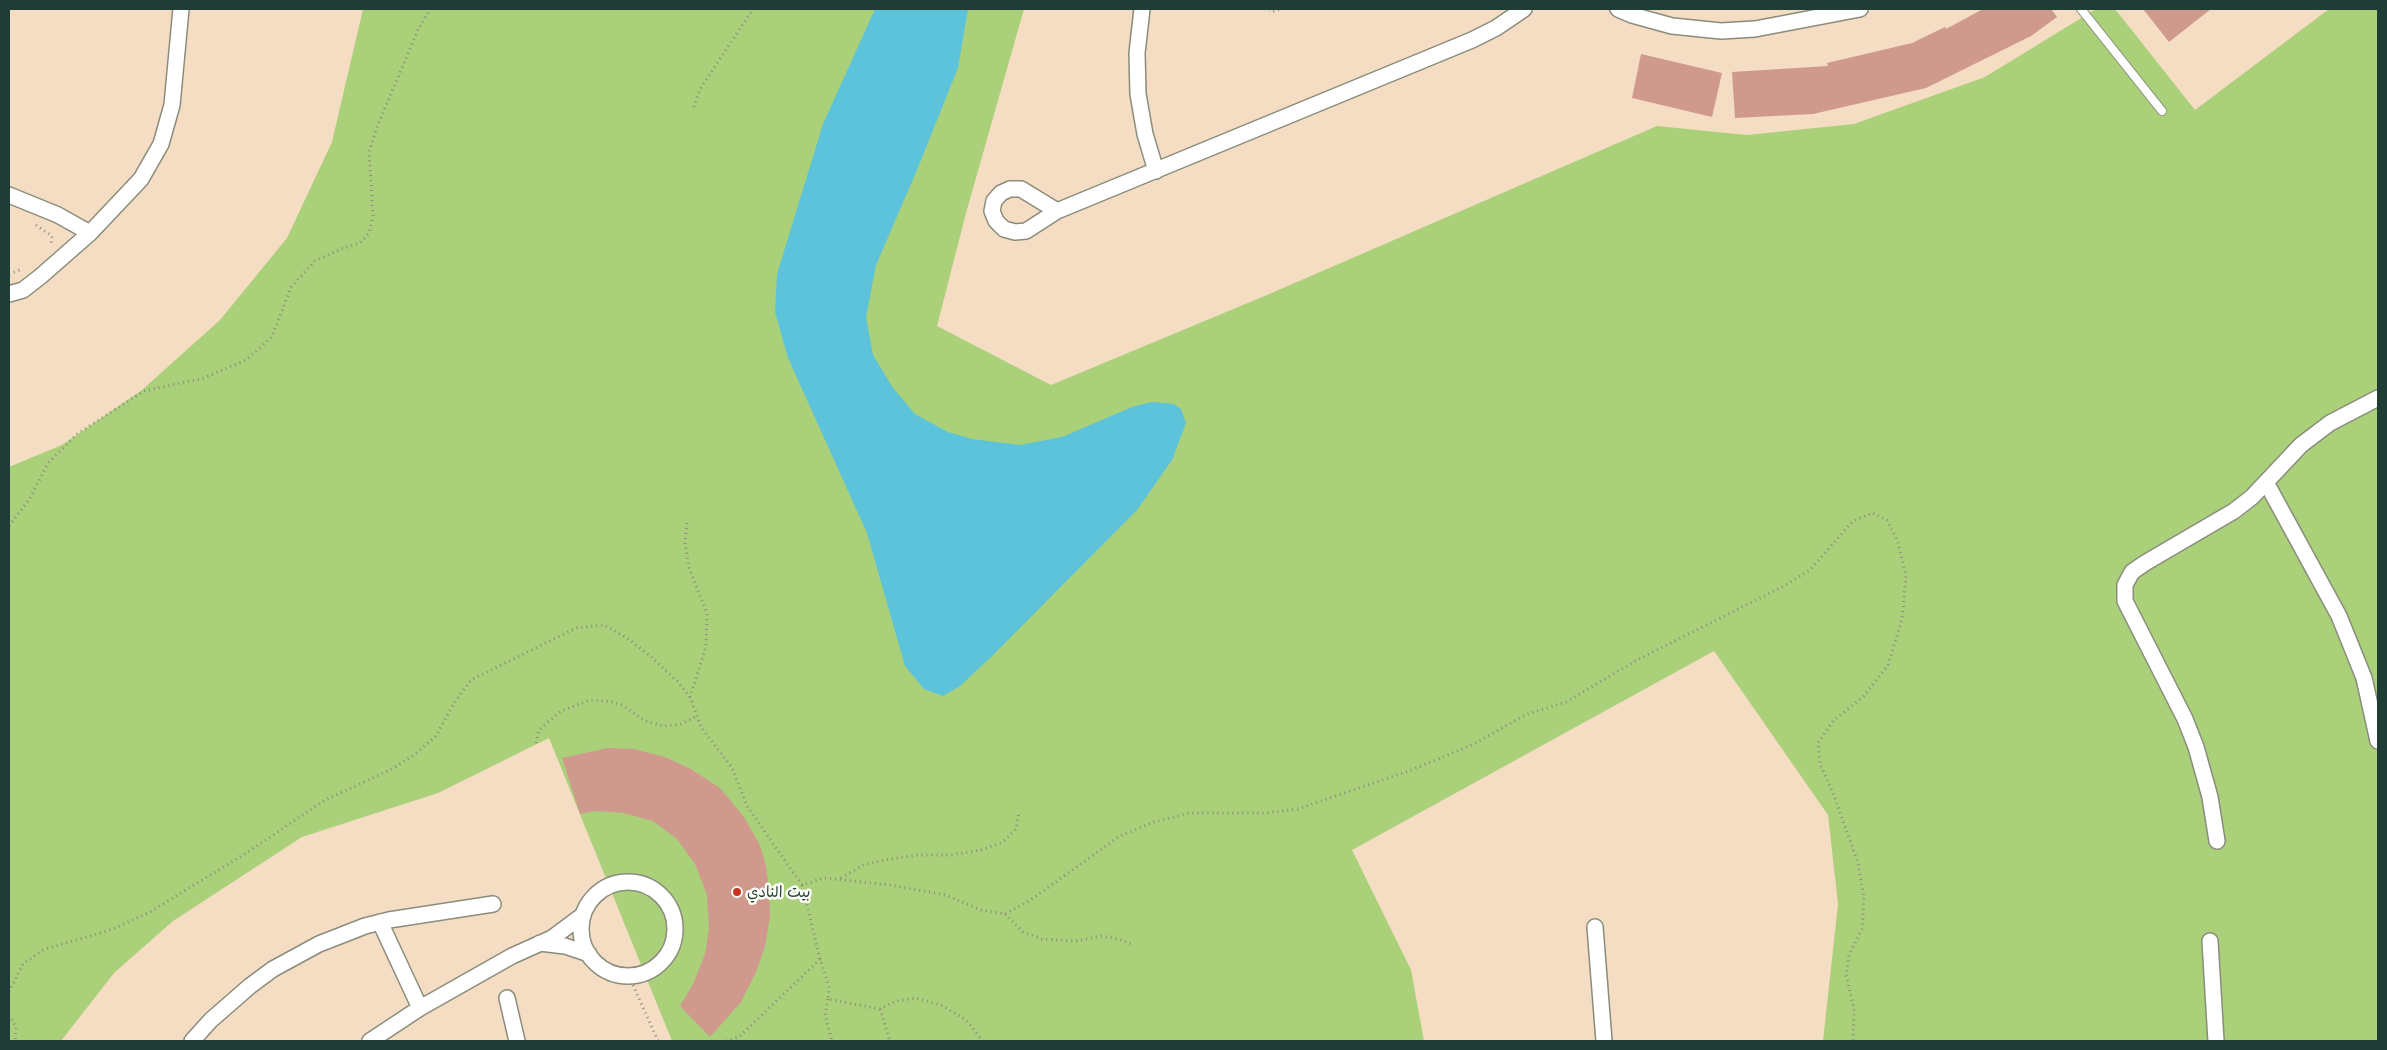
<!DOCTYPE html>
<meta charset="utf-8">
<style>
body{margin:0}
#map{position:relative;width:2387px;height:1050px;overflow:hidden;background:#f4ddc2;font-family:Mali,sans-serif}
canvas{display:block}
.frame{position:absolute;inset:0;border:10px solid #1f3d34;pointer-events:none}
</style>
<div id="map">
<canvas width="2387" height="1050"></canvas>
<div class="frame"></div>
</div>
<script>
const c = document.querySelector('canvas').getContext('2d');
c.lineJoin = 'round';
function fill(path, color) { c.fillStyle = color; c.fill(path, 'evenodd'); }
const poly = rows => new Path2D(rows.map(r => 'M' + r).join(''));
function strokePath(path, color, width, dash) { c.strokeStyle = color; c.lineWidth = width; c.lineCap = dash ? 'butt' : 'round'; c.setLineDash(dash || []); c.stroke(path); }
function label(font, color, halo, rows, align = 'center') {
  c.font = font + ' Mali,"Playpen Sans Arabic",sans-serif'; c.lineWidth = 5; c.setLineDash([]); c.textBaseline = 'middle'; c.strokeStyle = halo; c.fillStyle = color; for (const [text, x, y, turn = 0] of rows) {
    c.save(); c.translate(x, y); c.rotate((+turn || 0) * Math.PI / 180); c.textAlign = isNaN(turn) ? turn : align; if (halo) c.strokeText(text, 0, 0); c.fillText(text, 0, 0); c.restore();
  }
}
fill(poly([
 [363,9,1024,9,966,213,937,326,1051,385,1267,295,1657,126,1747,135,1854,124,1985,77,2096,9,2115,9,2195,110,2329,9,2378,9,2378,1041,1823,1041,1838,904,1828,815,1714,651,1352,850,1411,970,1424,1041,672,1041,549,738,438,793,302,837,173,921,114,973,61,1041,9,1041,9,467,62,445,142,390,220,320,287,238,332,142]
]), '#aad07a');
fill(poly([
 [875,9,968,9,958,68,917,170,876,265,866,317,873,355,893,388,915,414,948,432,972,439,1020,445,1062,437,1132,407,1152,402,1174,404,1181,409,1186,423,1172,460,1137,510,992,656,960,686,943,696,924,689,905,666,867,533,788,358,775,312,777,274,823,124]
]), '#5cc3da');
fill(poly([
 [1983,9,2051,9,2057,17,2031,36,1926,88,1813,114,1735,118,1732,72,1828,66,1827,63,1912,43,1945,27,1946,29],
 [2143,9,2211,9,2169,42],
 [1641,54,1722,73,1712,117,1632,98],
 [608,748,634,749,665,757,691,769,720,788,744,817,760,845,766,866,769,888,770,916,765,947,756,972,741,1002,710,1037,680,1006,693,984,705,954,709,929,707,895,695,864,677,839,653,821,623,813,595,811,580,814,562,758]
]), '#d0998e');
const service = poly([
 [2081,9,2162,111]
]);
const minor = poly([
 [1142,9,1137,53,1138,94,1145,134,1156,171],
 [1618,9,1632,15,1672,26,1721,31,1755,29,1860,9],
 [1010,189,1021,189,1057,211,1026,231,1015,232,1004,229,996,221,992,211,994,201,1001,193,1010,189],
 [9,195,58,215,90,233],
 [1057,211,1472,40,1496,28,1524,9],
 [9,294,23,290,41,276,90,233,141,179,161,144,172,105,181,9],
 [2267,484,2339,616,2364,678,2378,741],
 [2217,841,2210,797,2196,747,2185,719,2125,601,2125,585,2132,572,2145,563,2234,511,2252,497,2301,445,2330,423,2378,398],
 '581 929a47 47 0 1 1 94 0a47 47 0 1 1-94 0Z',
 [380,922,420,1008],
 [1595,927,1604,1041],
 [2210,941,2216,1041],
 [540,943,565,946,589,954],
 [507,998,517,1041],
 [192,1041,211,1020,250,986,273,969,319,944,365,926,389,920,493,904],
 [370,1041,420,1008,512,956,552,938,583,915]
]);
strokePath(service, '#8a8d7b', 10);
strokePath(minor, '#8a8d7b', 18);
strokePath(poly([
 [1270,9,1272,12,1280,9],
 [694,107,700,89,753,9],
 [36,225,52,236,51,246],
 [9,274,20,270],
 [687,523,685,543,689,568,707,613,706,647,690,697,701,727,732,768,747,806,802,885,824,878,890,885,945,895,981,910,1005,914,1029,901,1120,836,1154,822,1189,813,1265,813,1298,809,1414,769,1474,744,1525,715,1566,702,1637,660,1782,587,1810,570,1853,521,1872,513,1887,520,1898,542,1906,576,1902,619,1888,665,1864,696,1833,721,1818,743,1820,764,1833,793,1858,863,1864,898,1862,929,1849,955,1846,975,1854,1008,1853,1041],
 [9,526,30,498,48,463,77,434,144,391,204,378,246,360,272,337,291,287,315,261,341,249,360,243,369,233,373,216,369,152,377,127,418,30,430,9],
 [536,743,539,730,561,711,590,700,612,702,622,705,645,721,663,726,681,724,697,716],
 [841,878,863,865,890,859,917,855,951,855,981,850,1003,842,1016,829,1019,812],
 [802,885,820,959,829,987,828,999,880,1009,896,1001,916,998,941,1005,966,1020,983,1041],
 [1005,914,1023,932,1042,939,1076,941,1101,936,1119,939,1134,945],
 [629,976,658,1041],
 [9,992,23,964,43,950,113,929,150,912,248,852,325,800,392,769,415,754,436,736,454,703,471,680,576,628,604,625,627,638,649,655,677,681,690,697],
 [828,999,825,1015,832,1041],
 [880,1009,890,1041],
 [9,1015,16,1027,15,1041],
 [726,1041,739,1037,820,959]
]), '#8a8d7b', 3, [1, 4]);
strokePath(service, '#fff', 8);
strokePath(minor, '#fff', 15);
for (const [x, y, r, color] of [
 [737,892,5,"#c8321e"]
]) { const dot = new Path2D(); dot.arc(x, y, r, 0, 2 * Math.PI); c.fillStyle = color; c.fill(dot); strokePath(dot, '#fdfcf7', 2); }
label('15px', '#1f3d34', '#fdfcf7', [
 ["بيت النادي",747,892]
], 'left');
</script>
